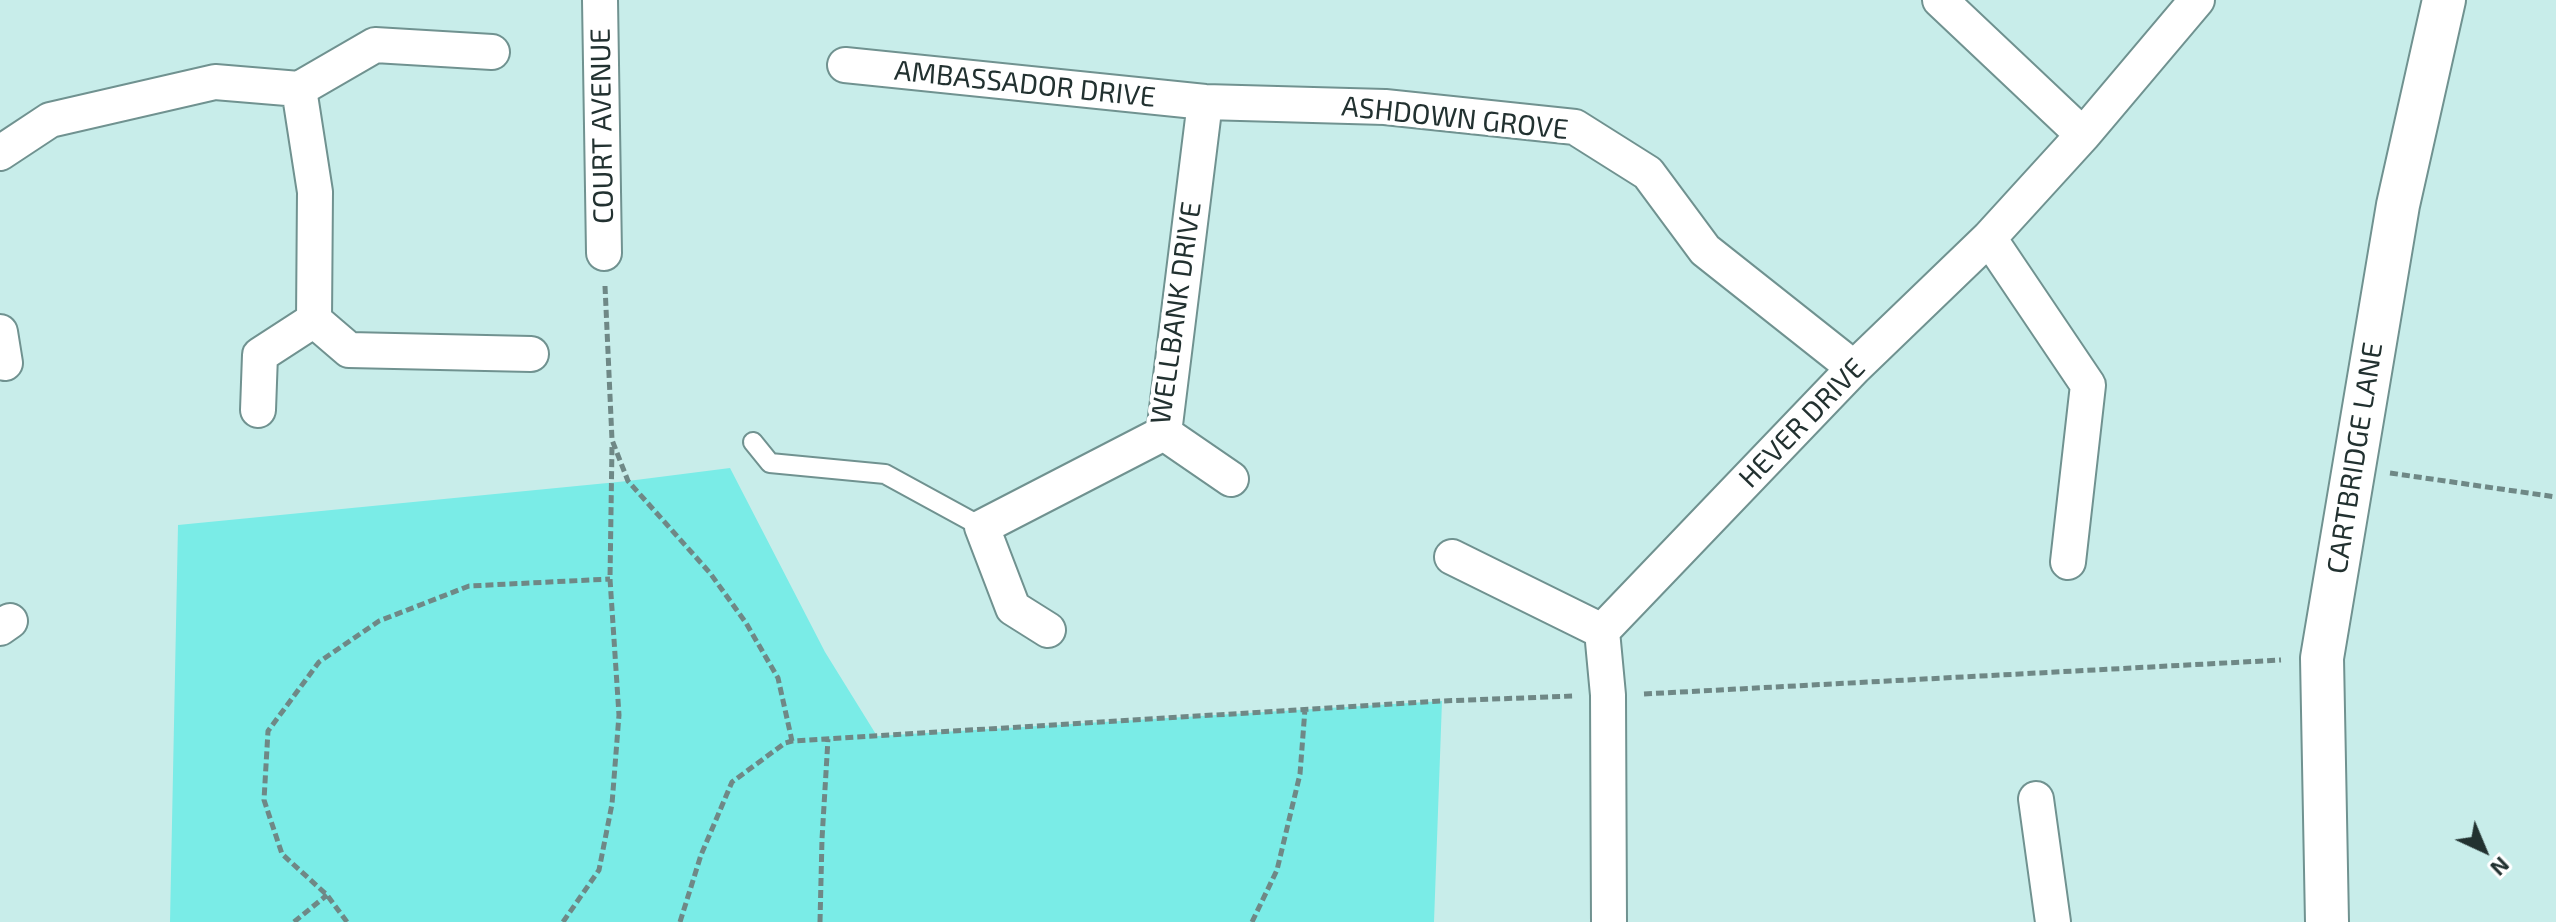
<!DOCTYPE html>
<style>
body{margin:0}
#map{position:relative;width:2556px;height:922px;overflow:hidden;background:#c8edea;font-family:"Exo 2",sans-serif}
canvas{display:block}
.north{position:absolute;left:2444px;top:810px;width:80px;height:80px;-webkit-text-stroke:6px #fff;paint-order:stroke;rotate:136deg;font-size:22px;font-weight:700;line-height:32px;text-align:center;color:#223130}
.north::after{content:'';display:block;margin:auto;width:28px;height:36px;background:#223130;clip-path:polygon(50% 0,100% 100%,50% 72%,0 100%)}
</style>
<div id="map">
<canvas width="2556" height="922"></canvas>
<div class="north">N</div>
</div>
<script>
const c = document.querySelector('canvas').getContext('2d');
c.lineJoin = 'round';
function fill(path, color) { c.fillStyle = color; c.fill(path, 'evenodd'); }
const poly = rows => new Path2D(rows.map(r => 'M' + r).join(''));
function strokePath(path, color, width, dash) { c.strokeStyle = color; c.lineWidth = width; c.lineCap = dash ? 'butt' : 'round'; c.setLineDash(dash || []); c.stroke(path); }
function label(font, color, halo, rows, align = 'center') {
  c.font = font + ' "Exo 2",sans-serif'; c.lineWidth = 8; c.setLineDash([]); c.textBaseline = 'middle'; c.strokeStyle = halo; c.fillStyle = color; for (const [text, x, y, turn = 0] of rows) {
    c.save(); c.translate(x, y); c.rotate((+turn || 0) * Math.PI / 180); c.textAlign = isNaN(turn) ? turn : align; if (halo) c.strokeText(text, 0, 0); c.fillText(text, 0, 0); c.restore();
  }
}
fill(poly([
 [730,468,825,652,877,736,1442,701,1434,922,170,922,178,525,628,481]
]), '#7aece7');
const service = poly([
 [753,442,770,463,885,474,982,527]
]);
const minor = poly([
 [600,0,604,253],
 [1940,0,2083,135],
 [845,65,1205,102,1385,107,1575,127,1648,173,1705,250,1854,368],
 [299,89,315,192,314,320,349,350,531,354],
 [0,153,50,120,215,82,299,89,375,45,492,52],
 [1989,238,2088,385,2068,562],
 [0,332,5,363],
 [258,410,260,355,314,320],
 [1164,433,1231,479],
 [1452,557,1602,631],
 [0,628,10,621],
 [1048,630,1013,608,982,527,1164,433,1205,102],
 [2036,799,2053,922],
 [1609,922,1608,695,1602,631,1854,368,1989,238,2083,135,2197,0]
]);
const tertiary = poly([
 [2327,922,2322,658,2398,205,2444,0]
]);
strokePath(service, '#709290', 22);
strokePath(minor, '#709290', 38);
strokePath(tertiary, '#709290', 46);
strokePath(poly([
 [605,286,612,440,628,481,710,573,746,623,778,678,792,741],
 [2390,473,2556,497],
 [1644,694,2281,660],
 [294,922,327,895],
 [347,922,327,895,282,854,264,800,268,731,319,662,379,621,469,586,610,579],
 [563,922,599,870,612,804,619,715,610,579,612,445],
 [680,922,701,855,732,782,785,743,792,741,1442,701,1574,696],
 [820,922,822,839,828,739],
 [1252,922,1277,870,1300,774,1305,709]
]), '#6f8886', 5, [8, 4]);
strokePath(service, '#fff', 18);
strokePath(minor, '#fff', 34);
strokePath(tertiary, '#fff', 42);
label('28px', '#223130', '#fff', [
 ["AMBASSADOR DRIVE",1025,84,6],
 ["ASHDOWN GROVE",1455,118,6],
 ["COURT AVENUE",602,126,-91],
 ["WELLBANK DRIVE",1176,313,-82],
 ["HEVER DRIVE",1802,423,-46],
 ["CARTBRIDGE LANE",2355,458,-81]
]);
</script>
